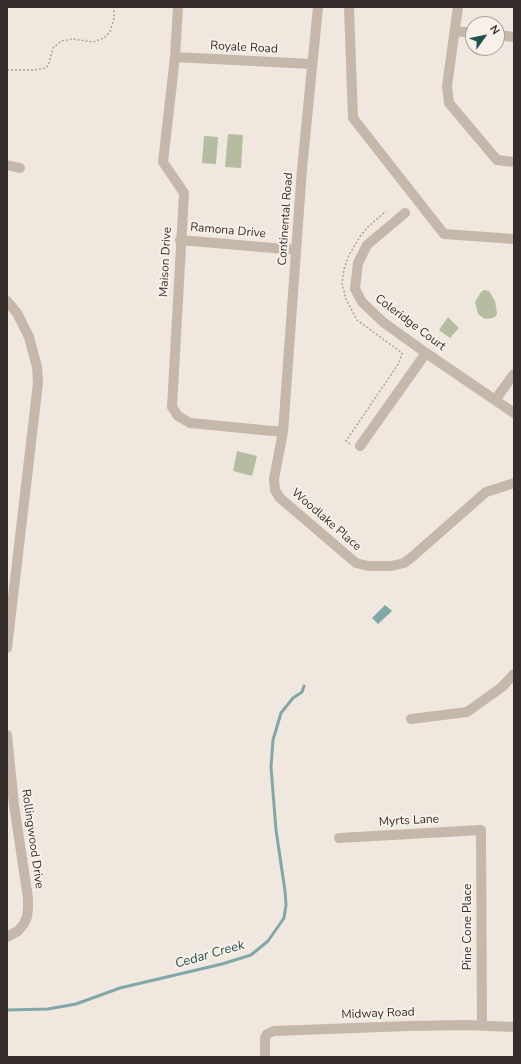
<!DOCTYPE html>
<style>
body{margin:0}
#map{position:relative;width:521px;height:1064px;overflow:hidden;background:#f0e7de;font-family:"Nunito Sans",sans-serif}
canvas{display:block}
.frame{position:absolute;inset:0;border:8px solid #352d2a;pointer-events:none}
.north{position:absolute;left:465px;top:16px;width:40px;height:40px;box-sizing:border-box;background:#f8f1ea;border:1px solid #aaa39d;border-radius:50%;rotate:57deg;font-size:11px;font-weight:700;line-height:16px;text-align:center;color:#352d2a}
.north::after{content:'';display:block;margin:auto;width:14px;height:18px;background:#244f52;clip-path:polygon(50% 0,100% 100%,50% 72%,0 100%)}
</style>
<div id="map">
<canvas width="521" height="1064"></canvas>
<div class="frame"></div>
<div class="north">N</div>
</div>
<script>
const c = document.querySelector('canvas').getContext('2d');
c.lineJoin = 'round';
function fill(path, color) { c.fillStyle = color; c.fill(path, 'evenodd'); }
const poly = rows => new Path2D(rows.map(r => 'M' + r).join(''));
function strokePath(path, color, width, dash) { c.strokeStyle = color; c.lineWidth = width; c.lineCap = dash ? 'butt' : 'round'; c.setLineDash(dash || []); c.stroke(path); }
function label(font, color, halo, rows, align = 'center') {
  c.font = font + ' "Nunito Sans",sans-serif'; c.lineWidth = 4; c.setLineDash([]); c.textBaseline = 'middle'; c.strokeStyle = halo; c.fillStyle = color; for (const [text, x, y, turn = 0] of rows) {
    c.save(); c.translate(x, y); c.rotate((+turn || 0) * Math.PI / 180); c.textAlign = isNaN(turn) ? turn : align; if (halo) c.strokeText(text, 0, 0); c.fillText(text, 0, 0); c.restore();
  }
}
fill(poly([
 [228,134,243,135,241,168,225,167],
 [204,136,218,137,216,164,202,163],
 [484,290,489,291,495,301,497,313,496,316,493,318,485,319,478,314,475,302,481,292],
 [448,317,459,328,450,338,439,330],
 [237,451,257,456,252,476,233,471]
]), '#b4bda0');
fill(poly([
 [385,605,392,611,378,624,372,618]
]), '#81a8a9');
strokePath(poly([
 [7,1010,48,1009,76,1004,120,988,222,964,251,955,268,941,284,918,286,905,285,891,276,830,271,767,273,740,281,713,293,698,302,692,304,686]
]), '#81a8a9', 3);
strokePath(poly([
 [7,70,33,70,46,68,49,63,53,48,61,41,73,39,93,42,104,38,110,32,114,18,114,7],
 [350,444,346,441,399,363,402,353,357,320,346,299,342,284,344,269,349,255,361,235,369,226,386,211]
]), '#b2a296', 1.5, [2, 2]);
strokePath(poly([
 [178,7,175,57,163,162,184,193,172,407,178,416,190,423,283,432],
 [318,7,302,169,283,432,274,479,275,490,280,498,356,563,368,566,391,566,404,563,412,557,486,492,514,483],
 [349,7,353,118,444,234,514,239],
 [458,7,447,86,449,103,497,160,514,162],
 [455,31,473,33],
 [497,35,514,37],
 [175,57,312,64],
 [7,165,20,168],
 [405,213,367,245,358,263,355,289,362,302,383,322,426,353,514,413],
 [180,240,296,250],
 [7,301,17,313,29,337,37,367,38,383,7,648],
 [495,400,514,374],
 [360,446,426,353],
 [411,719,467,712,502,687,514,674],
 [7,735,14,805,28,898,28,908,27,917,23,925,18,931,7,937],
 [339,838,481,830,482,1025],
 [265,1057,265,1038,267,1034,274,1031,409,1026,466,1025,514,1027]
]), '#c6b7ab', 10);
label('12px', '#352d2a', '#f8f1ea', [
 ["Royale Road",244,48,3],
 ["Continental Road",286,219,-86],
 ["Ramona Drive",228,231,5],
 ["Maison Drive",166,262,-87],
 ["Coleridge Court",410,323,37],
 ["Woodlake Place",326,520,41],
 ["Myrts Lane",409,821,-3],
 ["Rollingwood Drive",32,839,82],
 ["Pine Cone Place",468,927,-90],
 ["Midway Road",378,1014,-2]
]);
label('italic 13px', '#244f52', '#f8f1ea', [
 ["Cedar Creek",210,955,-16]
]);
</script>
